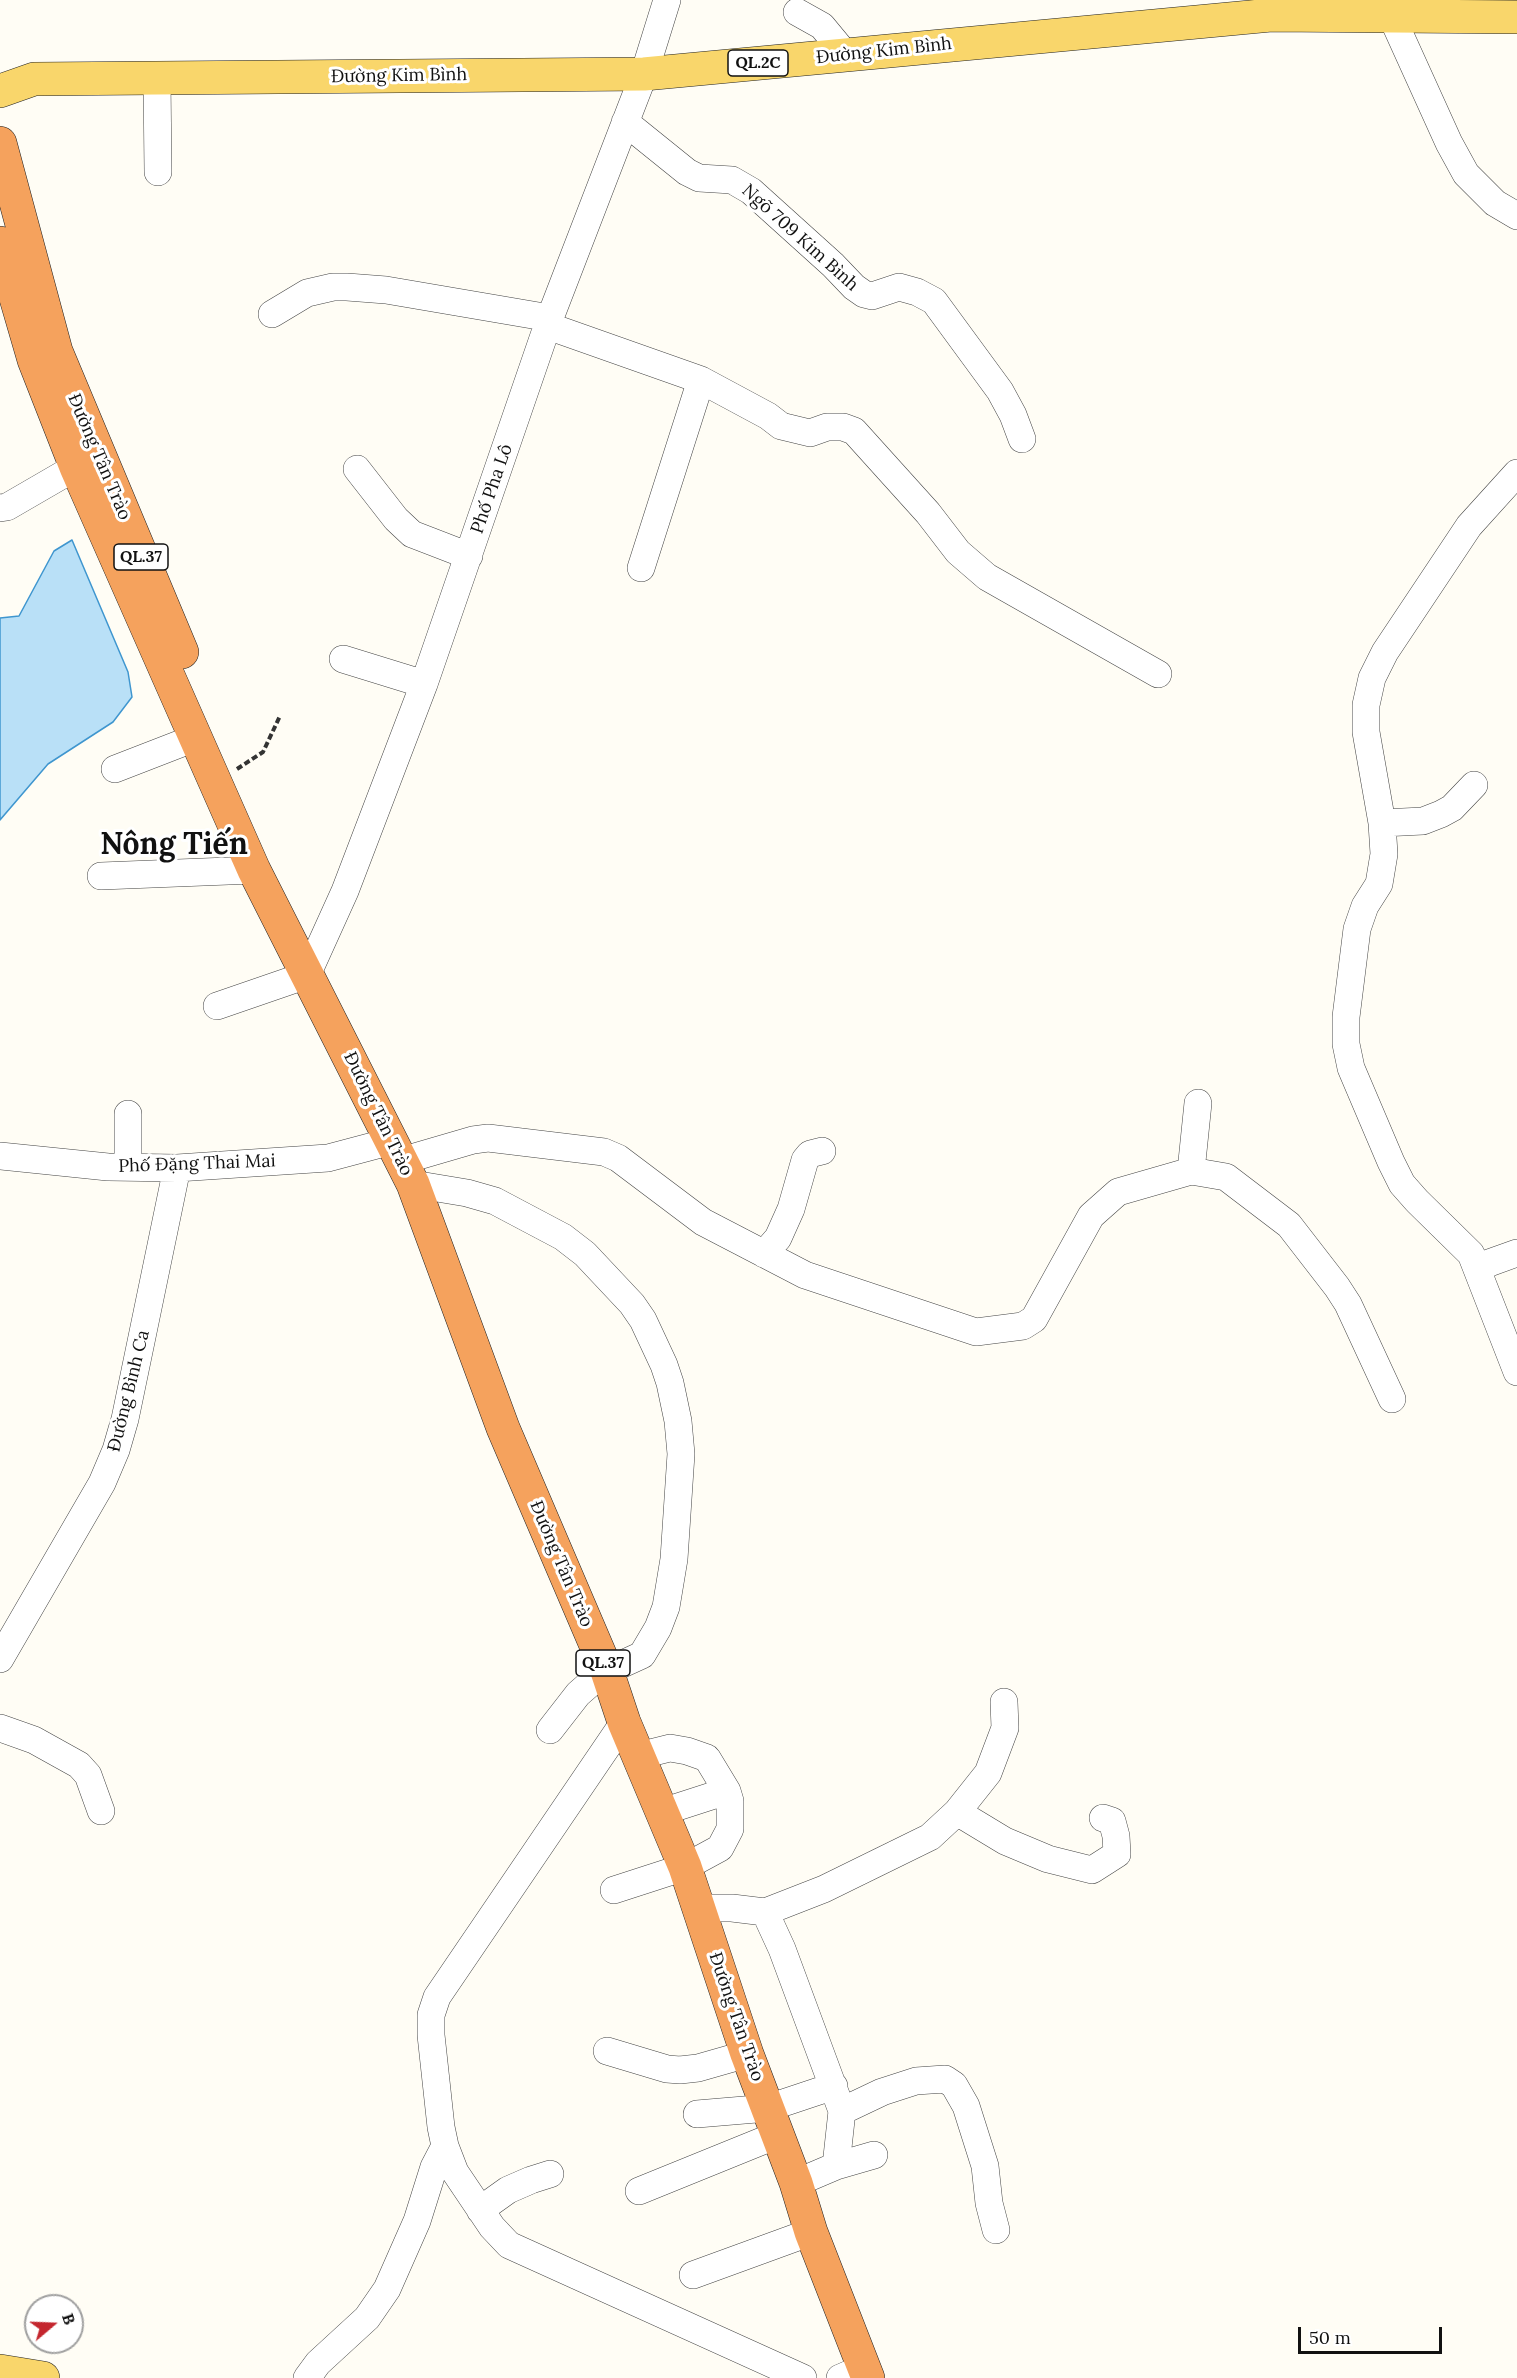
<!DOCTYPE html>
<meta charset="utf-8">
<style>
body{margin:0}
#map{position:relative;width:1517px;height:2378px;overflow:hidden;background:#fffdf5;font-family:Lora,serif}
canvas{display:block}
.north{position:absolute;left:24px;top:2294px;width:60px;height:60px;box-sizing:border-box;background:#fff;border:2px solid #a0a0a0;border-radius:50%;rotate:71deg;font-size:16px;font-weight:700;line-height:24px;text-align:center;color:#111}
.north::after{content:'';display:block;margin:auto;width:21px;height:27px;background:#c4262e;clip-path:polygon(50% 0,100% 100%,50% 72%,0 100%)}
.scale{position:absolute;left:1298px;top:2327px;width:144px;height:27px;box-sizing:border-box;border:3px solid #111;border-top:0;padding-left:8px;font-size:18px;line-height:21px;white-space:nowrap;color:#111;-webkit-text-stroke:4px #fff;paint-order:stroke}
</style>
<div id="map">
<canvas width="1517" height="2378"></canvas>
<div class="north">B</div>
<div class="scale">50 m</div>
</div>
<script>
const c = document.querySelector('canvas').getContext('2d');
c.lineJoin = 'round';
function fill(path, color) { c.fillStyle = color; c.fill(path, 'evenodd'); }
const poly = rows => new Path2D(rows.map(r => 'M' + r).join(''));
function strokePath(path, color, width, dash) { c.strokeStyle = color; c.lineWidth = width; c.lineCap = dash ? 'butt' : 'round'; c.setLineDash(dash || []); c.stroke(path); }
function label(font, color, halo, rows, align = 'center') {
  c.font = font + ' Lora,serif'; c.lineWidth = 6; c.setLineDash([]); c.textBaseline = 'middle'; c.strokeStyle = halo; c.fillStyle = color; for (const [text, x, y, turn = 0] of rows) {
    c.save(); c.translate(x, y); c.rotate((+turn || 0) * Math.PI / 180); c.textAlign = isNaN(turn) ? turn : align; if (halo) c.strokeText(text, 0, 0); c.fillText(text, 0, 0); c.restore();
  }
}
const water = poly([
 [72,540,128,672,132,697,113,722,48,764,0,820,0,618,19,616,54,551,72,540]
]);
fill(water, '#b9e0f7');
strokePath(water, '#3f96cf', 1.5);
const minor = poly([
 [797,12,822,26,846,55],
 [1391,15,1449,143,1466,174,1495,203,1517,216],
 [157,78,158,172],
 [625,122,687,172,699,178,732,180,751,191,833,265,854,287,864,294,872,296,899,287,917,292,934,301,1000,391,1013,415,1022,439],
 [272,314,307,293,333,287,347,287,386,290,550,318],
 [548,326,701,380,768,416,781,426,810,433,827,427,843,427,854,431,928,513,958,552,987,577,1158,674],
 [357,469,396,519,412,534,469,556],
 [1517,473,1469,526,1385,652,1372,678,1366,705,1366,732,1382,823,1384,854,1379,884,1365,906,1357,929,1346,1017,1346,1044,1351,1068,1391,1162,1402,1184,1417,1201,1471,1254,1517,1372],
 [0,508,7,507,76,467,94,465],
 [641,568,701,380],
 [343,659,424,684],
 [115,769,195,738],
 [1382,823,1423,821,1441,814,1452,808,1474,785],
 [101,876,254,870],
 [217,1006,307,975,345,891,424,684,550,318,644,74,667,0],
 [0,1156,108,1167,177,1168,328,1158,392,1141],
 [401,1161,473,1140,488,1138,604,1152,618,1158,703,1222,805,1275,976,1332,1023,1326,1034,1319,1091,1216,1118,1192,1191,1171,1226,1177,1289,1225,1337,1287,1348,1304,1392,1399],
 [128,1166,128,1114],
 [1191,1171,1198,1103],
 [413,1184,467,1193,495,1201,563,1237,585,1254,632,1304,643,1320,664,1365,670,1383,678,1421,681,1454,674,1559,666,1607,658,1628,642,1655,607,1671,594,1680,578,1694,550,1730],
 [764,1254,778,1238,791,1209,805,1160,810,1154,822,1151],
 [1478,1270,1489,1263,1517,1253],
 [0,1659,102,1483,116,1450,125,1419,177,1168],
 [624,1722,437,1997,431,2015,431,2035,441,2127,445,2146,455,2172,492,2227,509,2245,803,2378],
 [0,1728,34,1740,79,1765,88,1775,101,1811],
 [662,1812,727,1791],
 [957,1812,1005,1841,1048,1859,1092,1870,1117,1854,1116,1836,1112,1821,1103,1818],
 [614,1890,685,1867,720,1848,730,1829,730,1801,727,1791,707,1758,687,1751,670,1748,638,1756],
 [699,1908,732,1908,765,1912,782,1949,842,2111,836,2166],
 [765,1912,824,1889,930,1837,957,1812,988,1773,1005,1728,1004,1702],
 [607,2051,667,2069,680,2070,698,2068,747,2054],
 [842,2111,882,2092,916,2081,945,2079,954,2085,966,2106,985,2166,989,2203,996,2230],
 [697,2114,768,2108,834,2086],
 [796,2183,836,2166,874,2155],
 [639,2191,777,2135],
 [480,2210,508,2190,531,2180,550,2174],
 [693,2275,811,2232],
 [307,2378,318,2363,367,2318,387,2289,417,2221,434,2167,445,2146],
 [840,2378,863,2368]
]);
const major = poly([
 [0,91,34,79,644,74,1271,15,1517,17],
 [0,2371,43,2378]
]);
const highway = poly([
 [0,143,56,351,182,652],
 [0,243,34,360,76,467,254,870,413,1184,503,1428,607,1671,624,1722,685,1867,747,2054,796,2183,811,2232,868,2378]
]);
strokePath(minor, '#444', 28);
strokePath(major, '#222', 34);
strokePath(highway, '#222', 34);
strokePath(poly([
 [237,769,263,752,280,716]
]), '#333', 4, [6, 3]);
strokePath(minor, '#fff', 27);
strokePath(major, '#f9d66b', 33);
strokePath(highway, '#f5a25d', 33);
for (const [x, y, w] of [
 [758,63,60],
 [141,557,54],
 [603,1663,54]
]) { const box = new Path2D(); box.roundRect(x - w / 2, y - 13, w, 26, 4.5); c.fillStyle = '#fff'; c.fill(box); strokePath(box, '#111', 1.5); }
label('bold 16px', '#111', null, [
 ["QL.2C",758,63],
 ["QL.37",141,557],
 ["QL.37",603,1663]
]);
label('18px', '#111', '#fff', [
 ["Đường Kim Bình",884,51,-6],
 ["Đường Kim Bình",399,76,-1],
 ["Ngõ 709 Kim Bình",800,238,42],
 ["Đường Tân Trào",99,457,67],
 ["Phố Pha Lô",492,489,-71],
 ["Đường Tân Trào",378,1114,64],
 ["Phố Đặng Thai Mai",197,1164,-2],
 ["Đường Bình Ca",129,1391,-76],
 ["Đường Tân Trào",561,1564,67],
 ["Đường Tân Trào",736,2017,71]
]);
label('bold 30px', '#111', '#fff', [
 ["Nông Tiến",174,845]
]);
</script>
